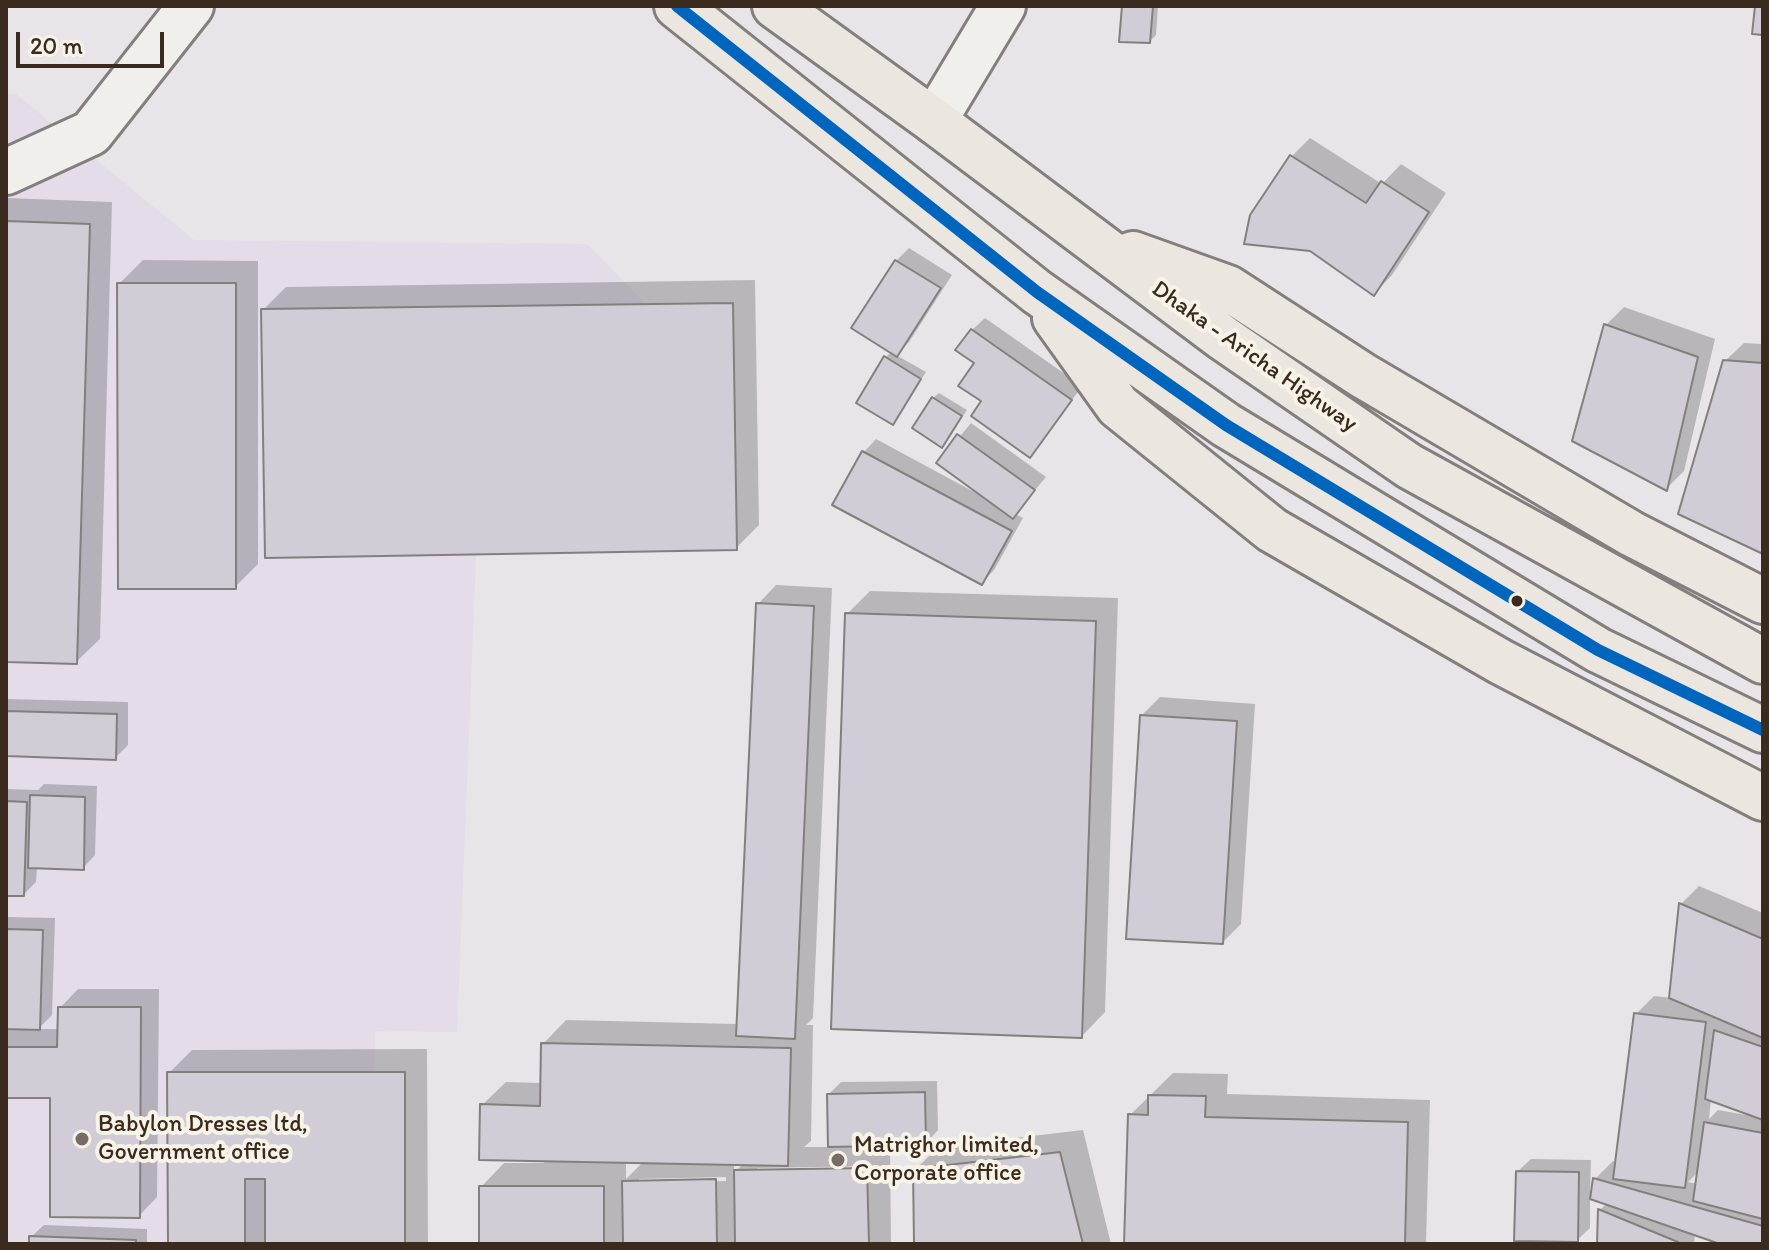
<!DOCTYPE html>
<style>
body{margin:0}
#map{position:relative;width:1769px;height:1250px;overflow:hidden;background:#e8e4e8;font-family:Itim,sans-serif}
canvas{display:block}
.frame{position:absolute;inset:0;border:8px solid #3b2a1e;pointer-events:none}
.scale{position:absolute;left:16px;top:32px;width:148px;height:36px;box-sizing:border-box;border:4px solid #3b2a1e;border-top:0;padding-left:10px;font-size:24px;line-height:28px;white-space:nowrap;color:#3b2a1e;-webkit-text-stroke:6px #f7f3e8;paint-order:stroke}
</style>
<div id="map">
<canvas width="1769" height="1250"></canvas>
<div class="frame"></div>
<div class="scale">20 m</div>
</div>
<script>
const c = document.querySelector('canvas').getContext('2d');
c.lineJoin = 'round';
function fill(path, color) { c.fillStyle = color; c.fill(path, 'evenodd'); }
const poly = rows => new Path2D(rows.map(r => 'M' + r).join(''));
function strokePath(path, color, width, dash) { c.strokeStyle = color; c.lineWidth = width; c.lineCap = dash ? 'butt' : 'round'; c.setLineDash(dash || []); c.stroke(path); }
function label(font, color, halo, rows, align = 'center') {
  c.font = font + ' Itim,sans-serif'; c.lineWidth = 8; c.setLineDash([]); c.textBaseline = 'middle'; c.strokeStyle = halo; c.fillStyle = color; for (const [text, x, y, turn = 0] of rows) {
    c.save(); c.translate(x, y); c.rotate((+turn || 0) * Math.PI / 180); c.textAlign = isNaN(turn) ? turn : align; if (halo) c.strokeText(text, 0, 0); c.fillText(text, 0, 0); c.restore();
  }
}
fill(poly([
 [16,94,194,240,587,244,685,344,477,532,457,1032,375,1031,378,1244,6,1244,6,95]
]), '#e4dce9');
fill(poly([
 [1124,6,1158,6,1156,35,1150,41],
 [1310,138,1382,184,1401,164,1446,193,1392,275,1374,294,1311,249,1252,216,1292,156],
 [6,198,112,202,100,639,76,662,6,660],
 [909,248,952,275,909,342,896,355,926,372,893,423,885,358,892,351,896,261],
 [143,260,258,261,258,564,235,587,120,283],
 [755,280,759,525,736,548,263,310,286,287],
 [1624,307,1715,339,1684,471,1666,489,1606,325],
 [985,318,1082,386,1042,443,1030,455,977,363,972,330],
 [1744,343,1763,344,1763,552,1725,361],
 [939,393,967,410,948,439,933,398],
 [971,423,1046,477,1015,514,1023,518,994,570,982,583,864,452,876,439,978,494,979,492,939,462],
 [776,585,832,588,813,1018,806,1025,813,1025,811,1141,804,1147,830,1147,829,1094,841,1082,937,1081,938,1130,926,1143,890,1143,891,1244,481,1244,481,1187,504,1163,544,1163,544,1160,482,1105,506,1082,542,1083,543,1044,566,1020,738,1024,758,604],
 [626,1161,644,1161,626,1179],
 [734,1163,744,1163,734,1173],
 [877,1166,877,1170,757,1172,757,1168],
 [726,1177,726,1181,639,1183,639,1179],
 [870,591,1118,598,1105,1012,1082,1036,847,614],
 [1160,697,1255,704,1241,924,1223,942,1142,715],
 [6,699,128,702,128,745,115,758,6,754],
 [44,784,97,786,95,855,83,868,37,866,36,882,24,894,6,894,6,789,38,790],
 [1699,886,1763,913,1763,1244,1709,1244,1714,1240,1695,1233,1694,1244,1599,1244,1600,1210,1607,1203,1590,1197,1590,1228,1575,1242,1587,1244,1520,1244,1525,1239,1518,1171,1531,1159,1591,1160,1590,1192,1593,1192,1595,1179,1613,1161,1618,1162,1636,1014,1654,996,1672,998,1681,904],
 [1711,1099,1752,1114,1752,1116,1718,1110,1709,1119],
 [1699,1171,1697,1184,1688,1182],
 [6,917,55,918,52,1015,38,1029,59,1029,60,1008,78,989,159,989,157,1197,139,1216,52,1096,6,1096],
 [427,1049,428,1244,170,1244,169,1073,192,1050],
 [1173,1073,1228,1074,1227,1094,1430,1100,1426,1244,1126,1244,1130,1115],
 [1083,1130,1111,1244,916,1244,915,1170,938,1147],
 [44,1225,147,1229,147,1244,31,1244,31,1237]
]), '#0003');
const building = poly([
 [1122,6,1153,6,1150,43,1119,42,1122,6],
 [1755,6,1763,6,1763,35,1752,34,1755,6],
 [1290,155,1366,203,1381,181,1429,212,1374,296,1310,251,1244,244,1250,215,1290,155],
 [6,221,90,224,77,664,6,662,6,221],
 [895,260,941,288,897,357,851,328,895,260],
 [117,283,236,283,236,589,118,589,117,283],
 [733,303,737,550,265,558,261,309,733,303],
 [1604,324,1698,357,1667,491,1572,441,1604,324],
 [971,329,1072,400,1030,458,971,416,981,401,958,386,974,363,955,350,971,329],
 [884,356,921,379,893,425,856,403,884,356],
 [1723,360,1763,363,1763,554,1678,514,1723,360],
 [932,397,962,416,942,448,912,428,932,397],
 [957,434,1035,490,1013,519,936,463,957,434],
 [862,451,1012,531,982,585,832,505,862,451],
 [756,603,814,606,795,1039,736,1036,756,603],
 [845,613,1096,621,1082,1038,831,1029,845,613],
 [6,711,117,714,116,760,6,756,6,711],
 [1140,715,1237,721,1223,944,1126,939,1140,715],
 [30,795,85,797,84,870,28,868,30,795],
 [6,801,27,802,24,896,6,896,6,801],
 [1679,903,1763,939,1763,1038,1669,998,1679,903],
 [6,929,43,930,40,1030,6,1029,6,929],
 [58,1007,141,1007,140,1218,50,1217,50,1098,6,1098,6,1047,57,1047,58,1007],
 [1634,1013,1706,1022,1685,1188,1613,1179,1634,1013],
 [1714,1030,1763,1047,1763,1120,1705,1099,1714,1030],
 [541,1043,791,1048,788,1166,479,1160,480,1104,540,1106,541,1043],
 [167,1072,405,1072,405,1244,265,1244,265,1179,245,1179,245,1244,168,1244,167,1072],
 [925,1092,926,1145,828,1147,827,1094,925,1092],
 [1148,1095,1206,1096,1205,1117,1408,1122,1405,1244,1124,1244,1128,1114,1148,1115,1148,1095],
 [1704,1122,1763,1133,1763,1219,1693,1201,1704,1122],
 [1060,1152,1083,1244,914,1244,913,1169,1060,1152],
 [867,1168,869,1244,735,1244,734,1170,867,1168],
 [1516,1171,1579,1172,1578,1242,1514,1241,1516,1171],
 [1593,1178,1763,1226,1763,1244,1720,1244,1590,1199,1593,1178],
 [716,1179,717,1244,623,1244,622,1181,716,1179],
 [479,1186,604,1186,604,1244,479,1244,479,1186],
 [1598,1209,1678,1242,1678,1244,1597,1244,1598,1209],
 [29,1236,136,1240,136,1244,29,1244,29,1236]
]);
fill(building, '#d1ccd5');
strokePath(building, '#847f7e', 2);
const minor = poly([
 [934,121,1003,6],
 [6,172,91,133,191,6]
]);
const highway = poly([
 [677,6,1037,292,1226,425,1598,650,1763,730],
 [775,6,934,121,1223,338,1409,466,1763,661],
 [1133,254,1228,288,1362,375,1632,534,1763,601],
 [1055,318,1118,406,1272,530,1501,662,1763,798]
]);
strokePath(minor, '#847f7e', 50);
strokePath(highway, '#847f7e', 50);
strokePath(minor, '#f0efec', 44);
strokePath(highway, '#ebe6df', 44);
strokePath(poly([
 [677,6,1037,292,1226,425,1598,650,1763,730]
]), '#0065bd', 12);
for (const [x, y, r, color] of [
 [1517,601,7,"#3b2a1e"],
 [82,1139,8,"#786b65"],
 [838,1160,8,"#786b65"]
]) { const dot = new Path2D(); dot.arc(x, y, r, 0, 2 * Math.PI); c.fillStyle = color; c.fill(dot); strokePath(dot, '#f7f3e8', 3); }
label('24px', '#3b2a1e', '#f7f3e8', [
 ["Dhaka - Aricha Highway",1254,357,35]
]);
label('24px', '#3b2a1e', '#f7f3e8', [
 ["Babylon Dresses ltd,",98,1125],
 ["Government office",98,1153],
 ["Matrighor limited,",854,1146],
 ["Corporate office",854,1174]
], 'left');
</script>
